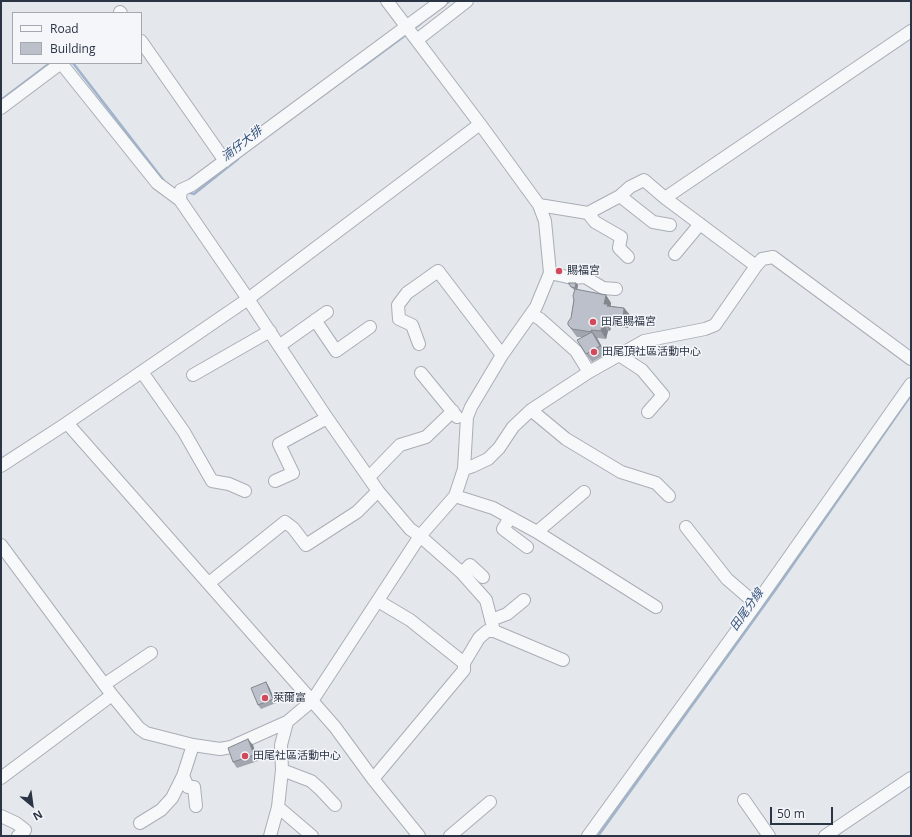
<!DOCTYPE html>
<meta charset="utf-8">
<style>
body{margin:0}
#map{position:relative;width:912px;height:837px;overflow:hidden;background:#e4e7ec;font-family:"Open Sans",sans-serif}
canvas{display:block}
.frame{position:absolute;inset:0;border:2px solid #2b3445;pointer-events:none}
.legend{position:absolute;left:12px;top:12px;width:130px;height:52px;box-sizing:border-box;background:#f4f6f9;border:1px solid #a4a8b1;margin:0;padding:5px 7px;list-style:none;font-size:12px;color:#2b3445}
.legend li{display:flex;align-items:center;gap:8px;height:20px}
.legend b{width:20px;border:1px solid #a4a8b1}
.north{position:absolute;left:12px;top:785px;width:40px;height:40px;-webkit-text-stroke:3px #f4f6f9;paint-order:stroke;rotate:151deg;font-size:11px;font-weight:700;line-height:16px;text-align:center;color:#2b3445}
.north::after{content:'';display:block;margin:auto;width:14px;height:18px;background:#2b3445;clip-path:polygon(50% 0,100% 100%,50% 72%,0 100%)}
.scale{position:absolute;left:770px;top:807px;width:63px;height:18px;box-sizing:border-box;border:2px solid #2b3445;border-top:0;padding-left:5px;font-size:12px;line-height:14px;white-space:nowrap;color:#2b3445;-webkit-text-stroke:3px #f4f6f9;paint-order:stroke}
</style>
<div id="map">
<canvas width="912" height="837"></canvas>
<div class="frame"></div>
<ul class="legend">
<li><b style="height:5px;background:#f7f8fa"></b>Road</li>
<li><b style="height:11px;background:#bbc0ca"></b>Building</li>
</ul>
<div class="north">N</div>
<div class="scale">50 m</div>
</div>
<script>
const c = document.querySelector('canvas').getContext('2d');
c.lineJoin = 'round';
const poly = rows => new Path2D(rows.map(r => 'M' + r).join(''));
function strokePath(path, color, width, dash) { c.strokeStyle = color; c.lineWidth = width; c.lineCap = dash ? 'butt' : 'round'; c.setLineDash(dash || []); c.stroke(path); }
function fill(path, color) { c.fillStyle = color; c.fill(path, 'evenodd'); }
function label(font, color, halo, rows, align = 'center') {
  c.font = font + ' "Open Sans","Noto Sans TC",sans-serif'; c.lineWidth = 3; c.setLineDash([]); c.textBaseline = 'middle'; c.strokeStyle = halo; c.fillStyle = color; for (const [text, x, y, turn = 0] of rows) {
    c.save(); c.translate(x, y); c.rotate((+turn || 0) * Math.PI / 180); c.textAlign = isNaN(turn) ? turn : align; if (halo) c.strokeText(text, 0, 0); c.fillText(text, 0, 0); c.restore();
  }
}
strokePath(poly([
 [444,5,450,1],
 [412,30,421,23],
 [73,63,164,181],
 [361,68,407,34],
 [1,100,50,63],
 [187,192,194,194,238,159],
 [598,836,776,589,911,395]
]), '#9fb4cc', 2.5);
const minor = poly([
 [120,12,121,13],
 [417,40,467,1],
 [141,41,225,161],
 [1,108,61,63,157,183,180,200,248,299,327,418,378,491,410,529,420,536,462,573,486,600,494,631,487,631,479,638,464,663,464,670,373,779],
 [620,196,653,222,670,225],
 [665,198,756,266],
 [180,200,181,190,192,185,441,1],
 [539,205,588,213,620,196,630,187,644,180,665,198,911,31],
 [588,213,595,222,621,237,619,248,628,257],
 [675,254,700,224],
 [550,273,572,278,585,277,603,288,616,289],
 [315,320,336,351,370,327],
 [419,344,412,325,399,319,398,305,407,293,438,271,502,355],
 [279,346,327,312],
 [619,355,642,370,663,395,648,412],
 [142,372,184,432,212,481,229,484,245,491],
 [589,372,644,341,705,329,715,325,756,266,762,259,773,257,911,359],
 [421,373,457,417],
 [193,375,270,331],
 [531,410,566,439,621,472,656,483,669,496],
 [67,423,335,727,373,779,419,836],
 [1,466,67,423,248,299,480,124],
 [464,469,473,466,488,459,499,448,513,427,531,410,589,372,576,351,540,319,531,314],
 [369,477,400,445,426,437,453,411],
 [275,481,293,473,279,444,327,418],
 [455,496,493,508,537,532,656,607],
 [510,518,503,529,527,547],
 [686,527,727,579,756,604],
 [537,532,584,492],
 [1,545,112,695,139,728,146,733,193,745,220,749,231,747,287,722,312,701,420,536,455,496,464,469,467,417,471,407,502,355,536,307,550,273,545,221,539,205,480,124,387,1],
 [462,573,470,565,483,577],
 [209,583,285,522,293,528,306,545,357,512,378,491],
 [378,601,410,620,464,663],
 [491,620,507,614,524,600],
 [494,631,563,660],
 [105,684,151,653],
 [282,770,311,781,320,789,335,805],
 [183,776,188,787,194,787,196,806],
 [1,778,112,695],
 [744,800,769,836],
 [278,807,312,836],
 [1,816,16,823,25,830,18,836],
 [140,823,161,810,172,798,183,776,193,745],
 [270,836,278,807,282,770,281,745,287,722],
 [450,836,490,802],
 [588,836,756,604,911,384],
 [825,836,911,778]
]);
strokePath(minor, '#a9aeb7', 14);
strokePath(minor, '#f7f8fa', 12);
fill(poly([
 [576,283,578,285,577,290,606,295,611,303,611,306,624,308,630,315,628,328,611,326,610,331,608,331,606,339,597,338,606,354,592,362,586,354,582,337,577,337,568,325,571,318,575,290,573,289,569,284],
 [266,682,269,687,276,703,261,709,258,705],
 [253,745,258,761,237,768,233,762]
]), '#a1a5ae');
fill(poly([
 [576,283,578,285,577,290,575,288],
 [606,295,611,303,610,308,604,304],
 [624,308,630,315,628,328,623,320],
 [605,318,611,326,610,331,605,323],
 [602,323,608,331,606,339,601,331],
 [591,330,597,338,606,354,600,346],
 [266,682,269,687,276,703,273,699],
 [248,739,253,745,258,761,254,755]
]), '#83868d');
const building = poly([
 [569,283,576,283,575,288,571,287,569,284,569,283],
 [575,289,606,295,604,304,608,304,607,306,624,308,623,320,605,318,605,323,602,323,601,331,591,330,600,346,586,354,577,340,592,332,572,329,568,325,568,322,571,318,574,300,573,296,575,289],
 [266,682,273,699,258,705,251,688,266,682],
 [248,739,254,755,233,762,228,748,248,739]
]);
fill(building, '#bbc0ca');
strokePath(building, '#83868d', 1);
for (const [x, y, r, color] of [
 [559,271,4,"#d1495b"],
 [593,322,4,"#d1495b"],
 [594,352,4,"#d1495b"],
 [265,698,4,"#d1495b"],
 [245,756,4,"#d1495b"]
]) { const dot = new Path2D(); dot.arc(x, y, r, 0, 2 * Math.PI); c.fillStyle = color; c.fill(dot); strokePath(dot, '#f4f6f9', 1.5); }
label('11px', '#2b3445', '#f4f6f9', [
 ["賜福宮",567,271],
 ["田尾賜福宮",601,322],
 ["田尾頂社區活動中心",602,352],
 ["萊爾富",273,698],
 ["田尾社區活動中心",253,756]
], 'left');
label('italic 12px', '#34527a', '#f4f6f9', [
 ["湳仔大排",242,144,-38],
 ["田尾分線",747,610,-55]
]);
</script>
